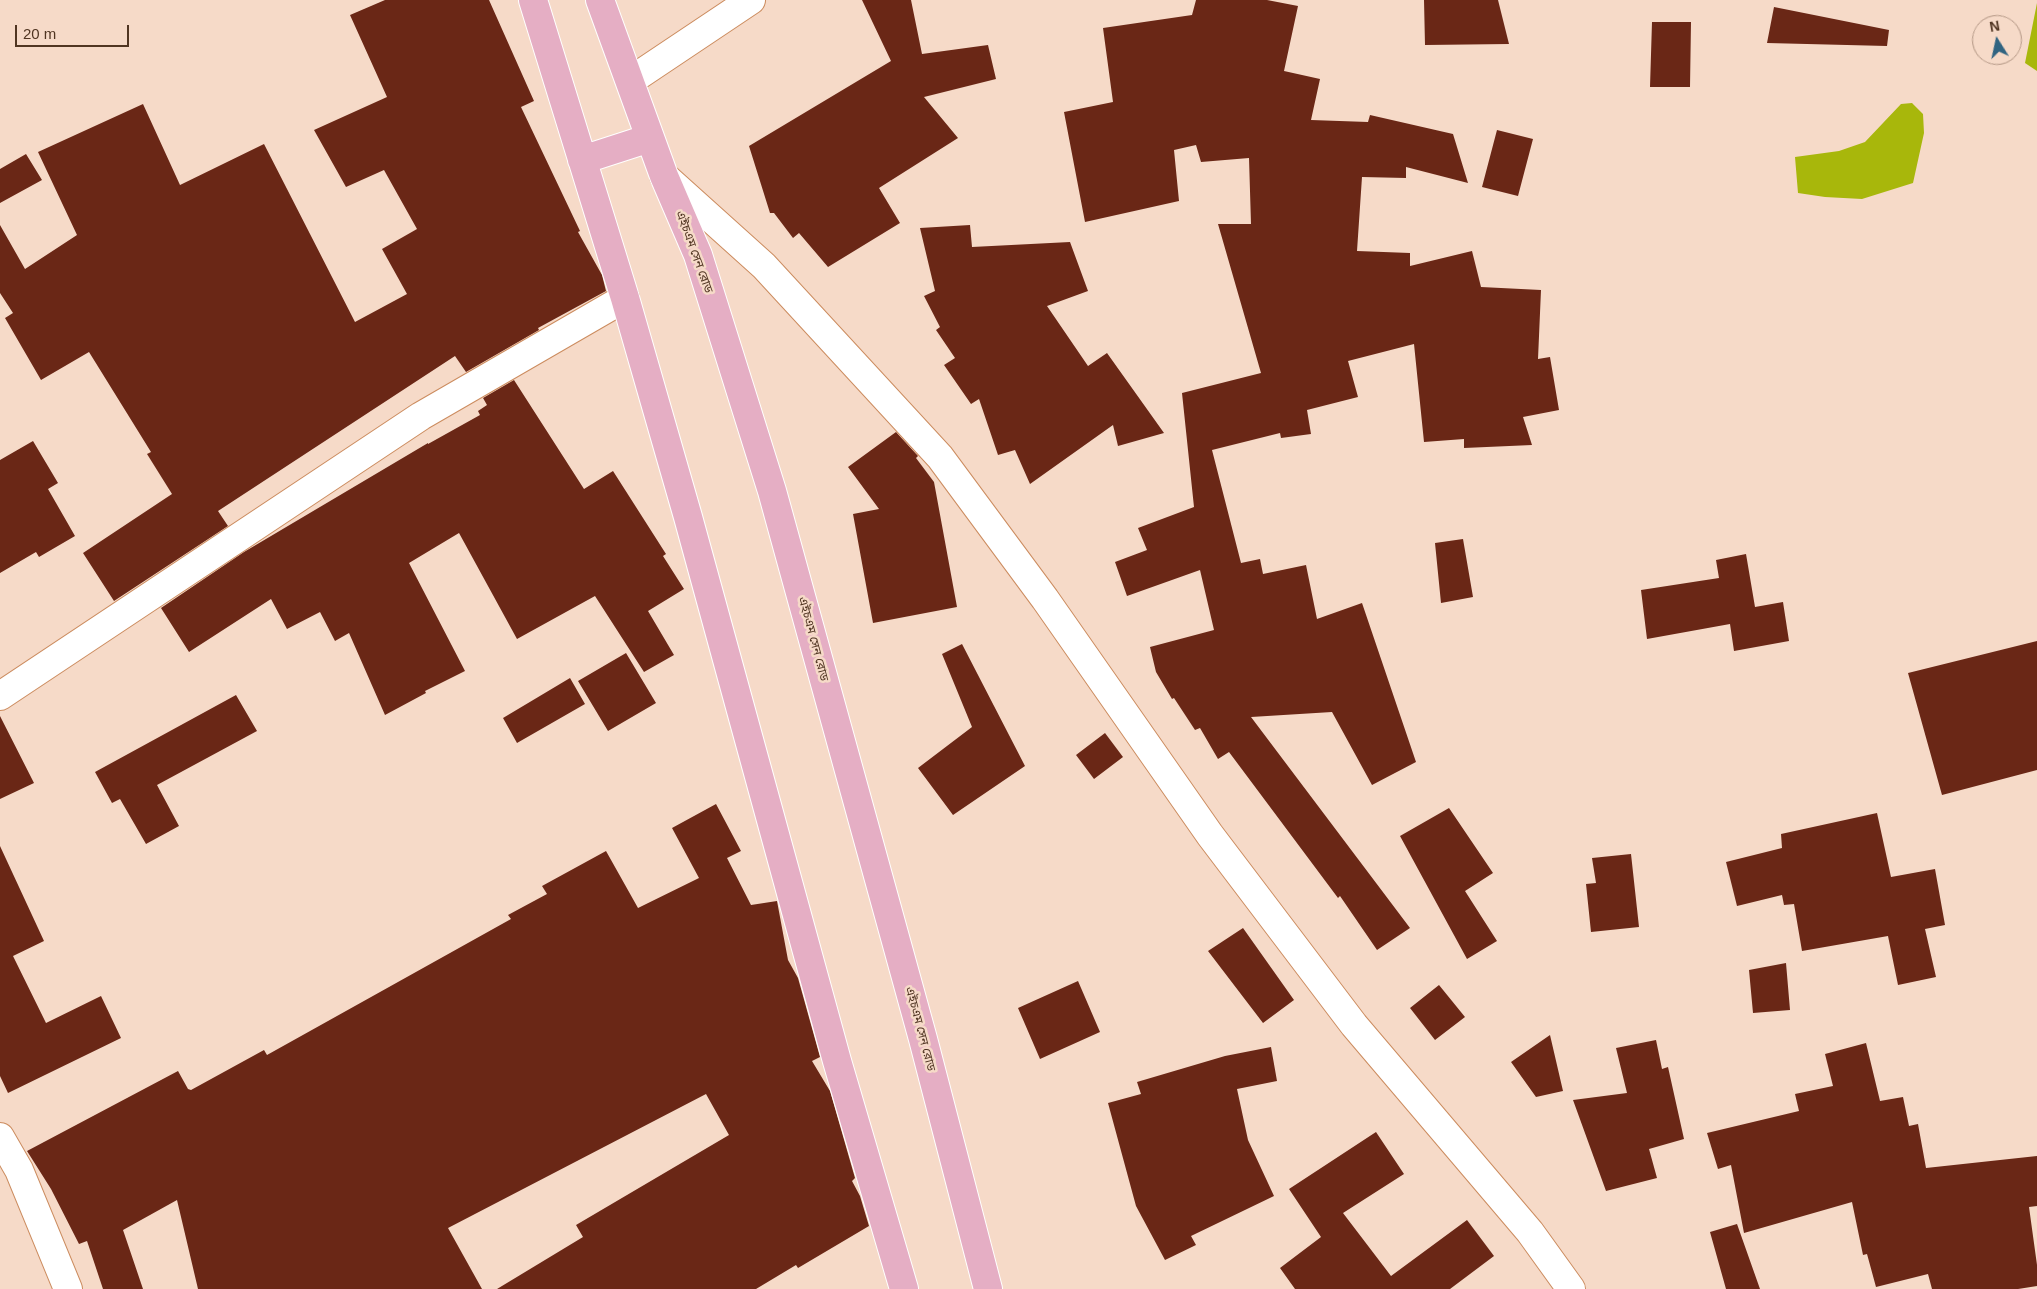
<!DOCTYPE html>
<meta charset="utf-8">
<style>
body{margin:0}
#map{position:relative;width:2037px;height:1289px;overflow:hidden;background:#f6dac8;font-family:Helvetica,sans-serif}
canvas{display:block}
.north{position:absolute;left:1972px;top:15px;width:50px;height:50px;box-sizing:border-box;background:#f6dac8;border:1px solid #b49886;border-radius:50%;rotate:350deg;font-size:14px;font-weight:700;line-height:20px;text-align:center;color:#503522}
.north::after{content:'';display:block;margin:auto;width:18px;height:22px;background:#316481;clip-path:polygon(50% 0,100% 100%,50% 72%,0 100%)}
.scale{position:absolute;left:15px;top:25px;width:114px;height:22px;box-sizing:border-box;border:2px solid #503522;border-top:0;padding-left:6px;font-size:15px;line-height:18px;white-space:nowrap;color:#503522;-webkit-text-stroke:4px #f6dac8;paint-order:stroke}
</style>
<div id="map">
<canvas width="2037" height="1289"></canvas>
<div class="north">N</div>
<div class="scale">20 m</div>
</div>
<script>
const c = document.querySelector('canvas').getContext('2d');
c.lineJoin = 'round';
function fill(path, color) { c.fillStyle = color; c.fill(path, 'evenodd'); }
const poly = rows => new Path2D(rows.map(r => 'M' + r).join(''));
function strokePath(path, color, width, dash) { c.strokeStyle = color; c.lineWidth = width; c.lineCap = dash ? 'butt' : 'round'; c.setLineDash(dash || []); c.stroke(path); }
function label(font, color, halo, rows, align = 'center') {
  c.font = font + ' Helvetica,"Noto Sans Bengali",sans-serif'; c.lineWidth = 5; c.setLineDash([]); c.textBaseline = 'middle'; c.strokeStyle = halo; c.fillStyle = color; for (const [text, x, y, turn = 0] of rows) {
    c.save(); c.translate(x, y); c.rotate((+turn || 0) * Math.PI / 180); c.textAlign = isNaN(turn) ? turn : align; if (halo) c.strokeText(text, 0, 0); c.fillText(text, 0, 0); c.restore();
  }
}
fill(poly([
 [2037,3,2037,71,2025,63],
 [1912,103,1923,114,1924,133,1913,183,1862,199,1825,197,1798,193,1795,157,1839,151,1865,142,1901,104]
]), '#a8b70b');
fill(poly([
 [385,0,489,0,534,101,521,107,580,231,578,232,602,275,606,291,538,328,539,330,466,372,455,356,218,511,228,526,114,601,83,553,172,494,147,454,151,452,89,352,41,380,5,318,13,313,0,293,0,225,25,269,77,235,38,152,143,104,180,185,264,144,355,322,407,294,382,249,417,229,384,170,346,187,314,130,387,97,350,15],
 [862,0,911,0,922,54,988,45,996,79,924,97,958,138,879,188,900,223,828,267,799,233,793,238,774,213,770,213,749,146,891,61],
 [1196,0,1267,0,1298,6,1284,71,1320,79,1311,120,1368,122,1370,115,1453,134,1468,183,1406,167,1406,178,1362,177,1357,251,1410,253,1410,266,1472,251,1481,287,1541,290,1538,359,1550,357,1559,410,1523,417,1532,445,1464,448,1464,439,1424,442,1414,344,1348,361,1358,397,1307,410,1311,434,1281,438,1280,433,1212,450,1241,563,1260,559,1263,574,1306,565,1317,619,1362,603,1416,762,1372,785,1332,712,1251,717,1410,928,1377,950,1340,896,1338,898,1229,752,1218,759,1200,728,1195,730,1174,698,1172,699,1156,672,1150,647,1214,630,1200,570,1127,596,1115,562,1147,550,1138,528,1194,507,1182,393,1261,373,1218,224,1251,224,1249,158,1201,162,1196,145,1174,150,1179,201,1085,222,1064,112,1113,102,1103,28,1192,15],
 [1424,0,1498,0,1509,44,1425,45],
 [1774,7,1889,30,1887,46,1767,43],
 [1652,22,1691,22,1690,87,1650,87],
 [1497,130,1533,139,1518,196,1482,187],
 [26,154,42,180,0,203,0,169],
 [970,225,972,247,1070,242,1088,291,1047,306,1088,366,1107,353,1164,433,1118,446,1113,425,1030,484,1015,450,998,455,979,399,971,404,944,365,955,358,936,330,940,327,924,296,935,291,920,228],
 [514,380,584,489,613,471,666,554,663,556,684,589,648,611,674,655,644,672,595,596,517,639,459,533,409,563,465,671,425,691,426,693,385,715,349,633,335,641,320,612,287,629,271,599,189,652,161,608,244,552,428,443,428,444,480,415,478,411,487,405,483,398],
 [896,432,918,456,916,458,934,482,957,607,873,623,853,514,879,509,848,467],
 [33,441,58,483,48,489,75,536,39,557,36,552,0,573,0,460],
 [1463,539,1473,597,1441,603,1435,543],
 [1746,554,1755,607,1783,602,1789,641,1734,651,1730,624,1647,639,1641,590,1719,578,1716,560],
 [2037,641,2037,770,1942,795,1908,673],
 [962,644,1025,766,953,815,918,768,972,727,942,654],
 [626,653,656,703,608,731,578,681],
 [570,678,585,704,517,743,503,718],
 [236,695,257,731,157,785,179,826,146,844,120,799,112,803,95,772],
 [0,716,34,783,0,799],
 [1105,733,1123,757,1094,779,1076,755],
 [716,804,741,851,727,858,751,905,777,901,788,960,798,978,820,1057,812,1061,830,1091,855,1178,852,1181,860,1196,869,1226,798,1268,796,1265,756,1289,497,1289,583,1237,576,1225,729,1135,706,1094,448,1228,482,1289,198,1289,177,1200,123,1230,143,1289,103,1289,87,1241,79,1244,51,1189,27,1151,178,1071,188,1089,191,1090,264,1050,267,1055,511,919,508,915,547,894,542,886,606,851,638,908,699,878,672,828],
 [1449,808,1493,873,1465,891,1497,941,1467,959,1400,836],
 [1877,813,1891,877,1935,869,1945,925,1925,929,1936,977,1898,985,1888,936,1802,951,1794,904,1784,905,1782,895,1737,906,1726,862,1782,848,1781,834],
 [0,846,44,941,13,956,46,1023,101,996,121,1038,8,1093,0,1076],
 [1631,854,1639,927,1591,932,1586,884,1596,883,1592,858],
 [1243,928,1294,1000,1263,1023,1208,951],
 [1786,963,1790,1010,1753,1013,1749,970],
 [1078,981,1100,1032,1040,1059,1018,1008],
 [1439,985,1465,1017,1435,1040,1410,1008],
 [1550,1035,1563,1091,1536,1097,1511,1062],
 [1656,1040,1662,1069,1668,1067,1684,1139,1649,1149,1657,1178,1606,1191,1573,1100,1627,1093,1616,1048],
 [1866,1043,1880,1101,1903,1097,1909,1126,1918,1124,1926,1168,2037,1156,2037,1206,2029,1207,2037,1265,2037,1286,2018,1289,1932,1289,1928,1274,1876,1287,1867,1254,1863,1255,1852,1202,1744,1233,1731,1165,1718,1169,1707,1133,1799,1111,1795,1094,1833,1086,1825,1054],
 [1271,1047,1277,1081,1237,1089,1248,1140,1274,1196,1191,1236,1196,1245,1165,1260,1136,1206,1108,1103,1141,1094,1137,1082,1225,1056],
 [1376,1132,1404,1174,1343,1213,1391,1276,1467,1220,1494,1256,1450,1289,1295,1289,1280,1268,1321,1237,1289,1189],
 [1737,1224,1760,1289,1726,1289,1710,1232]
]), '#6a2716');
const minor = poly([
 [630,81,751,0],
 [664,176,764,266,940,457,1045,599,1210,835,1354,1025,1530,1232,1571,1289],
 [0,696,421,416,625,298],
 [0,1137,19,1170,68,1289]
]);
const major = poly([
 [533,0,625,298,688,517,837,1061,904,1289],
 [600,0,664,176,698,255,772,491,923,1039,988,1289],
 [582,160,650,138]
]);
strokePath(minor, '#cc8c5f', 30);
strokePath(major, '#fff', 30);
strokePath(minor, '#fff', 28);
strokePath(major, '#e5aec4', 28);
label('12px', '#503522', '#f6dac8', [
 ["এইচএম সেন রোড",694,252,70],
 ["এইচএম সেন রোড",813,639,75],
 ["এইচএম সেন রোড",920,1029,75]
]);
</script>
